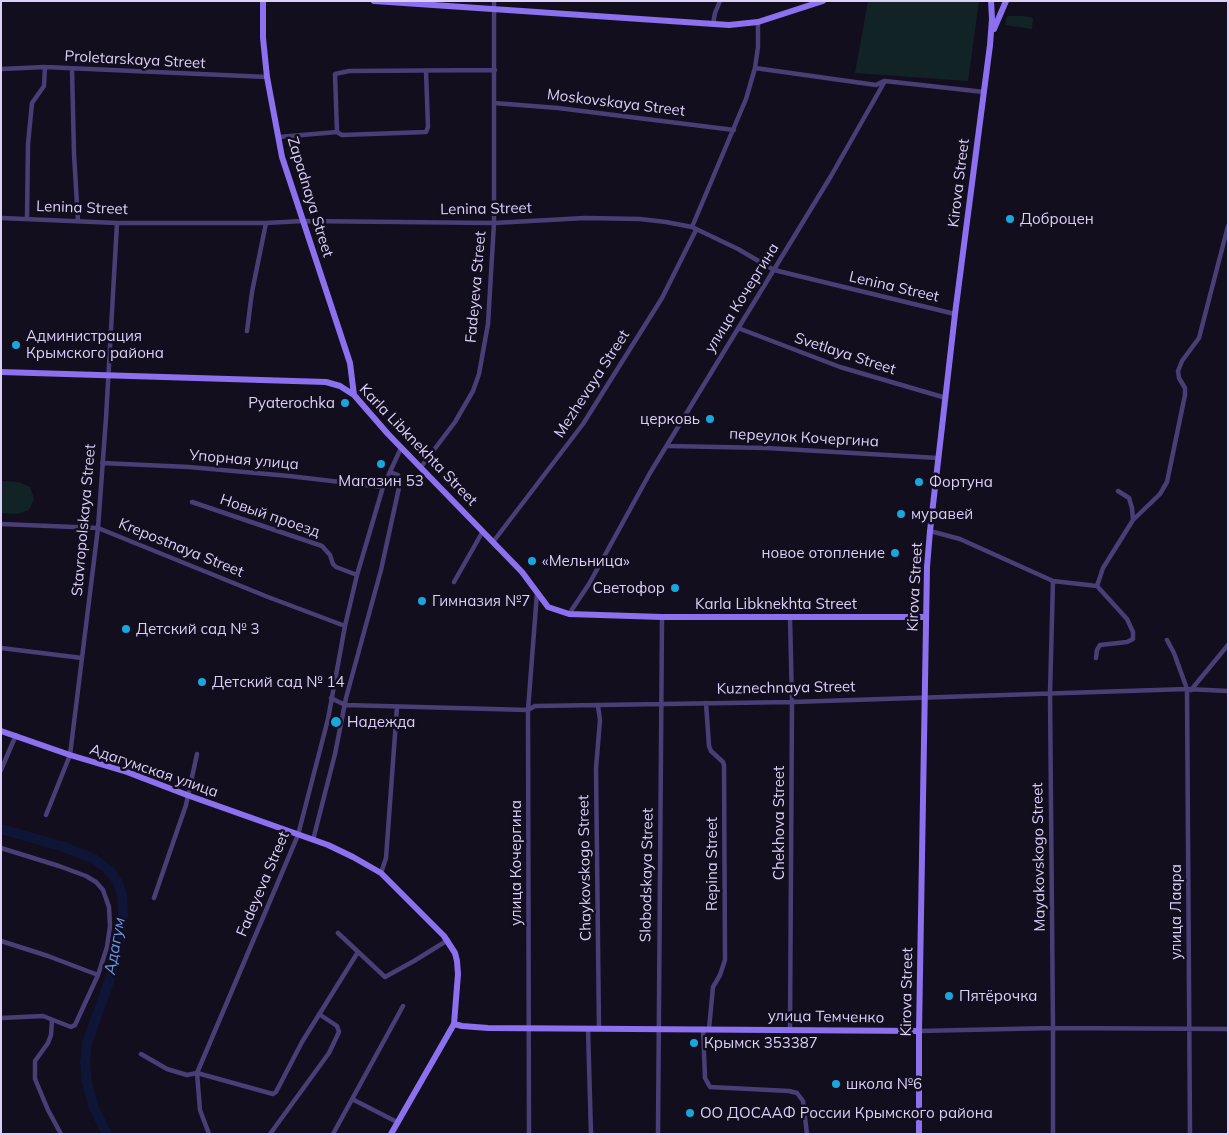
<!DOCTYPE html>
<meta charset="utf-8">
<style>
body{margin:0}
#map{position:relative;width:1229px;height:1135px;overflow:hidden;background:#130e1d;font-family:Mulish,sans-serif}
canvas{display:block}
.frame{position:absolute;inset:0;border:2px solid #dccffa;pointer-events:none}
</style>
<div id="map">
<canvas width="1229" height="1135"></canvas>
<div class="frame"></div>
</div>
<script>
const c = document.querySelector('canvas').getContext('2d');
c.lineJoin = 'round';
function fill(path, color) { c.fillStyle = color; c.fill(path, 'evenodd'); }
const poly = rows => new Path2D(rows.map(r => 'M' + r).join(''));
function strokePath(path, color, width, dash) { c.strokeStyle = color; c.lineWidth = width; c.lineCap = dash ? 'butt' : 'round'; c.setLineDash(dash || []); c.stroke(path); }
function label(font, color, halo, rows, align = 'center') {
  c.font = font + ' Mulish,sans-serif'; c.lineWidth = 5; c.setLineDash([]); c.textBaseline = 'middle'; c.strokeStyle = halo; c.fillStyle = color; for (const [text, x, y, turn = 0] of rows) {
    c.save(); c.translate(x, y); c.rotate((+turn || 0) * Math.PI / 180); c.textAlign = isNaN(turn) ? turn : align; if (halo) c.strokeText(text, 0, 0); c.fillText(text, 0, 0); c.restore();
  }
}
fill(poly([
 [868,1,979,1,968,81,855,73],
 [1008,16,1024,16,1033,18,1032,29,1005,25,1006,19],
 [1,481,19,482,30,487,34,499,29,510,18,514,1,513]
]), '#122326');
strokePath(poly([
 [1,829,64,847,94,859,110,871,118,883,122,895,123,912,120,938,109,982,87,1043,85,1063,87,1083,94,1108,107,1134]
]), '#0e1536', 10);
strokePath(poly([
 [713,24,715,13,720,1],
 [755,68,876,85,884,81],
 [1,69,45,67,267,77],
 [72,69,74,154,78,221],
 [494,103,558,108,734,130],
 [337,132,335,74,349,71,495,70],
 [279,137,337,132,342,135,426,132,428,127,426,71],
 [1,218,117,223,266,223,303,221,494,223,585,218,640,219,666,222,692,227,738,249,774,270,955,314],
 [27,219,28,144,32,103,44,86,45,67],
 [692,227,746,99,755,68,758,47,758,22],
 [738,328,840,367,946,398],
 [247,331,252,292,266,223],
 [668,446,767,448,938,458],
 [102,463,189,467,289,476,383,487],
 [421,467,455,422,473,391,479,374,488,324,494,223,494,1],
 [1118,491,1129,498,1132,508,1133,520],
 [192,502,322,546,330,555,333,564,336,567,357,575],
 [1,524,98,528,268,597,345,626],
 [930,531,960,539,1053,581,1097,586,1127,619,1133,632,1133,639,1127,642,1100,645,1097,650,1096,658],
 [493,542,583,424,662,298,696,230],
 [454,582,483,531],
 [1097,586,1103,568,1133,520,1160,494,1167,482,1185,395,1185,388,1179,378,1178,371,1182,361,1199,338,1228,226],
 [569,614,589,584,650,473,831,176,885,81,984,92],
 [1167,640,1174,653,1187,689,1190,1134],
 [1,648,82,658],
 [1191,690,1228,645],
 [331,698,345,705],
 [706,703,709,746,711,751,723,762,724,765,725,960,720,975,713,987,709,1029],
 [345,705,528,710,535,706,792,702,1187,689,1228,691],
 [598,706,600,720,596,768,599,1029],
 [1,770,16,735],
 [46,815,70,755,90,593,98,528,106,418,117,223],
 [313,840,335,754,346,698,381,570,400,483,398,475,390,472],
 [1,848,59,866,86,876,96,882,103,890,109,907,110,926,107,947,98,975,75,1025,71,1027,43,1016,1,1018],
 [381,873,386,858,397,707],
 [154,898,186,805,197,754],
 [338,933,385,977,414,961,448,940],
 [1,941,48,956,98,975],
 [52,1020,51,1035,48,1043,35,1061,35,1079,48,1110,61,1134],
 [588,1029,591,1134],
 [703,1029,705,1078,710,1087,789,1091,797,1093,803,1101,807,1134],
 [790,1029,792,702,790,617],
 [919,1031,1053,1028,1228,1029],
 [141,1054,167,1069,187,1075,197,1073,273,1094,276,1092,302,1042,358,952],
 [352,1099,397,1122],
 [209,1134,200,1110,197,1073,298,835,328,719,345,626,357,575,383,487,401,448],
 [270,1134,329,1053,339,1032,337,1026,319,1014],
 [333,1134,403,1006],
 [529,1134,528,710,537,593],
 [658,1134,662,617],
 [1053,1134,1053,1028,1050,693,1053,581]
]), '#4a3e77', 4.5);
strokePath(poly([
 [263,1,263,38,267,77,282,157,350,363,354,395],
 [374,1,729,25,758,22,823,1],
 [994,29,1006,1],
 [1,372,326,382,340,386,354,395,388,434,522,572,548,607,569,614,662,617,925,617],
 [1,731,70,755,127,772,187,795,328,845,353,857,381,873,444,936,455,953,457,961,458,974,454,1024,391,1134],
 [454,1024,462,1026,488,1028,919,1031],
 [919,1134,919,1031,927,567,930,531,955,314,990,45,992,19,991,1]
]), '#8b71ef', 6);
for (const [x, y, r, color] of [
 [1010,219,5,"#19a6dd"],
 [16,345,5,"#19a6dd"],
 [345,403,5,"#19a6dd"],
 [710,419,5,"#19a6dd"],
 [381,464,5,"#19a6dd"],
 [919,482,5,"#19a6dd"],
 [901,514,5,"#19a6dd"],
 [895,553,5,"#19a6dd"],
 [532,561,5,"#19a6dd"],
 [675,588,5,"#19a6dd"],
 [422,601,5,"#19a6dd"],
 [126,629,5,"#19a6dd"],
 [202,682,5,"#19a6dd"],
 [336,722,6,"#19a6dd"],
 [949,996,5,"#19a6dd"],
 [694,1043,5,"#19a6dd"],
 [836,1084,5,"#19a6dd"],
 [690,1113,5,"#19a6dd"]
]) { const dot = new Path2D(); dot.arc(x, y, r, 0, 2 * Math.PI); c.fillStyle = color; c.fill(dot); strokePath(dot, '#130e1d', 2); }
label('15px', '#dccffa', '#130e1d', [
 ["Proletarskaya Street",135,60,3],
 ["Moskovskaya Street",616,103,7],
 ["Kirova Street",959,183,-83],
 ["Zapadnaya Street",310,197,73],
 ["Lenina Street",82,208,2],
 ["Lenina Street",486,209,-1],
 ["Fadeyeva Street",476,287,-85],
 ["Lenina Street",894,287,13],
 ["улица Кочергина",742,298,-58],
 ["Svetlaya Street",845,354,18],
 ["Mezhevaya Street",592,384,-57],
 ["переулок Кочергина",804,438,3],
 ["Karla Libknekhta Street",418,445,46],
 ["Упорная улица",244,460,5],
 ["Новый проезд",270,516,19],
 ["Stavropolskaya Street",84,520,-85],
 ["Krepostnaya Street",181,548,22],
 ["Kirova Street",915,587,-87],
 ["Karla Libknekhta Street",776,604],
 ["Kuznechnaya Street",786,688,-1],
 ["Адагумская улица",154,771,19],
 ["Chekhova Street",779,823,-90],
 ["Mayakovskogo Street",1039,857,-91],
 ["улица Кочергина",516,863,-90],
 ["Repina Street",712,864,-90],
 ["Chaykovskogo Street",585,868,-91],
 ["Slobodskaya Street",647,875,-89],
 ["Fadeyeva Street",263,884,-67],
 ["улица Лаара",1176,912,-90],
 ["Kirova Street",907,992,-89],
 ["улица Темченко",826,1017,1]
]);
label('15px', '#dccffa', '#130e1d', [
 ["Доброцен",1020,219],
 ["Администрация",26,336],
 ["Крымского района",26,353],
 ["Pyaterochka",335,403,"right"],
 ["церковь",700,419,"right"],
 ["Магазин 53",381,481,"center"],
 ["Фортуна",929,482],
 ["муравей",911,514],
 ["новое отопление",885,553,"right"],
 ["«Мельница»",542,561],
 ["Светофор",665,588,"right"],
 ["Гимназия №7",432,601],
 ["Детский сад № 3",136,629],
 ["Детский сад № 14",212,682],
 ["Надежда",347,722],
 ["Пятёрочка",959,996],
 ["Крымск 353387",704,1043],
 ["школа №6",846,1084],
 ["ОО ДОСААФ России Крымского района",700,1113]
], 'left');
label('italic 16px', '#6999ee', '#130e1d', [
 ["Адагум",115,946,-80]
]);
</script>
